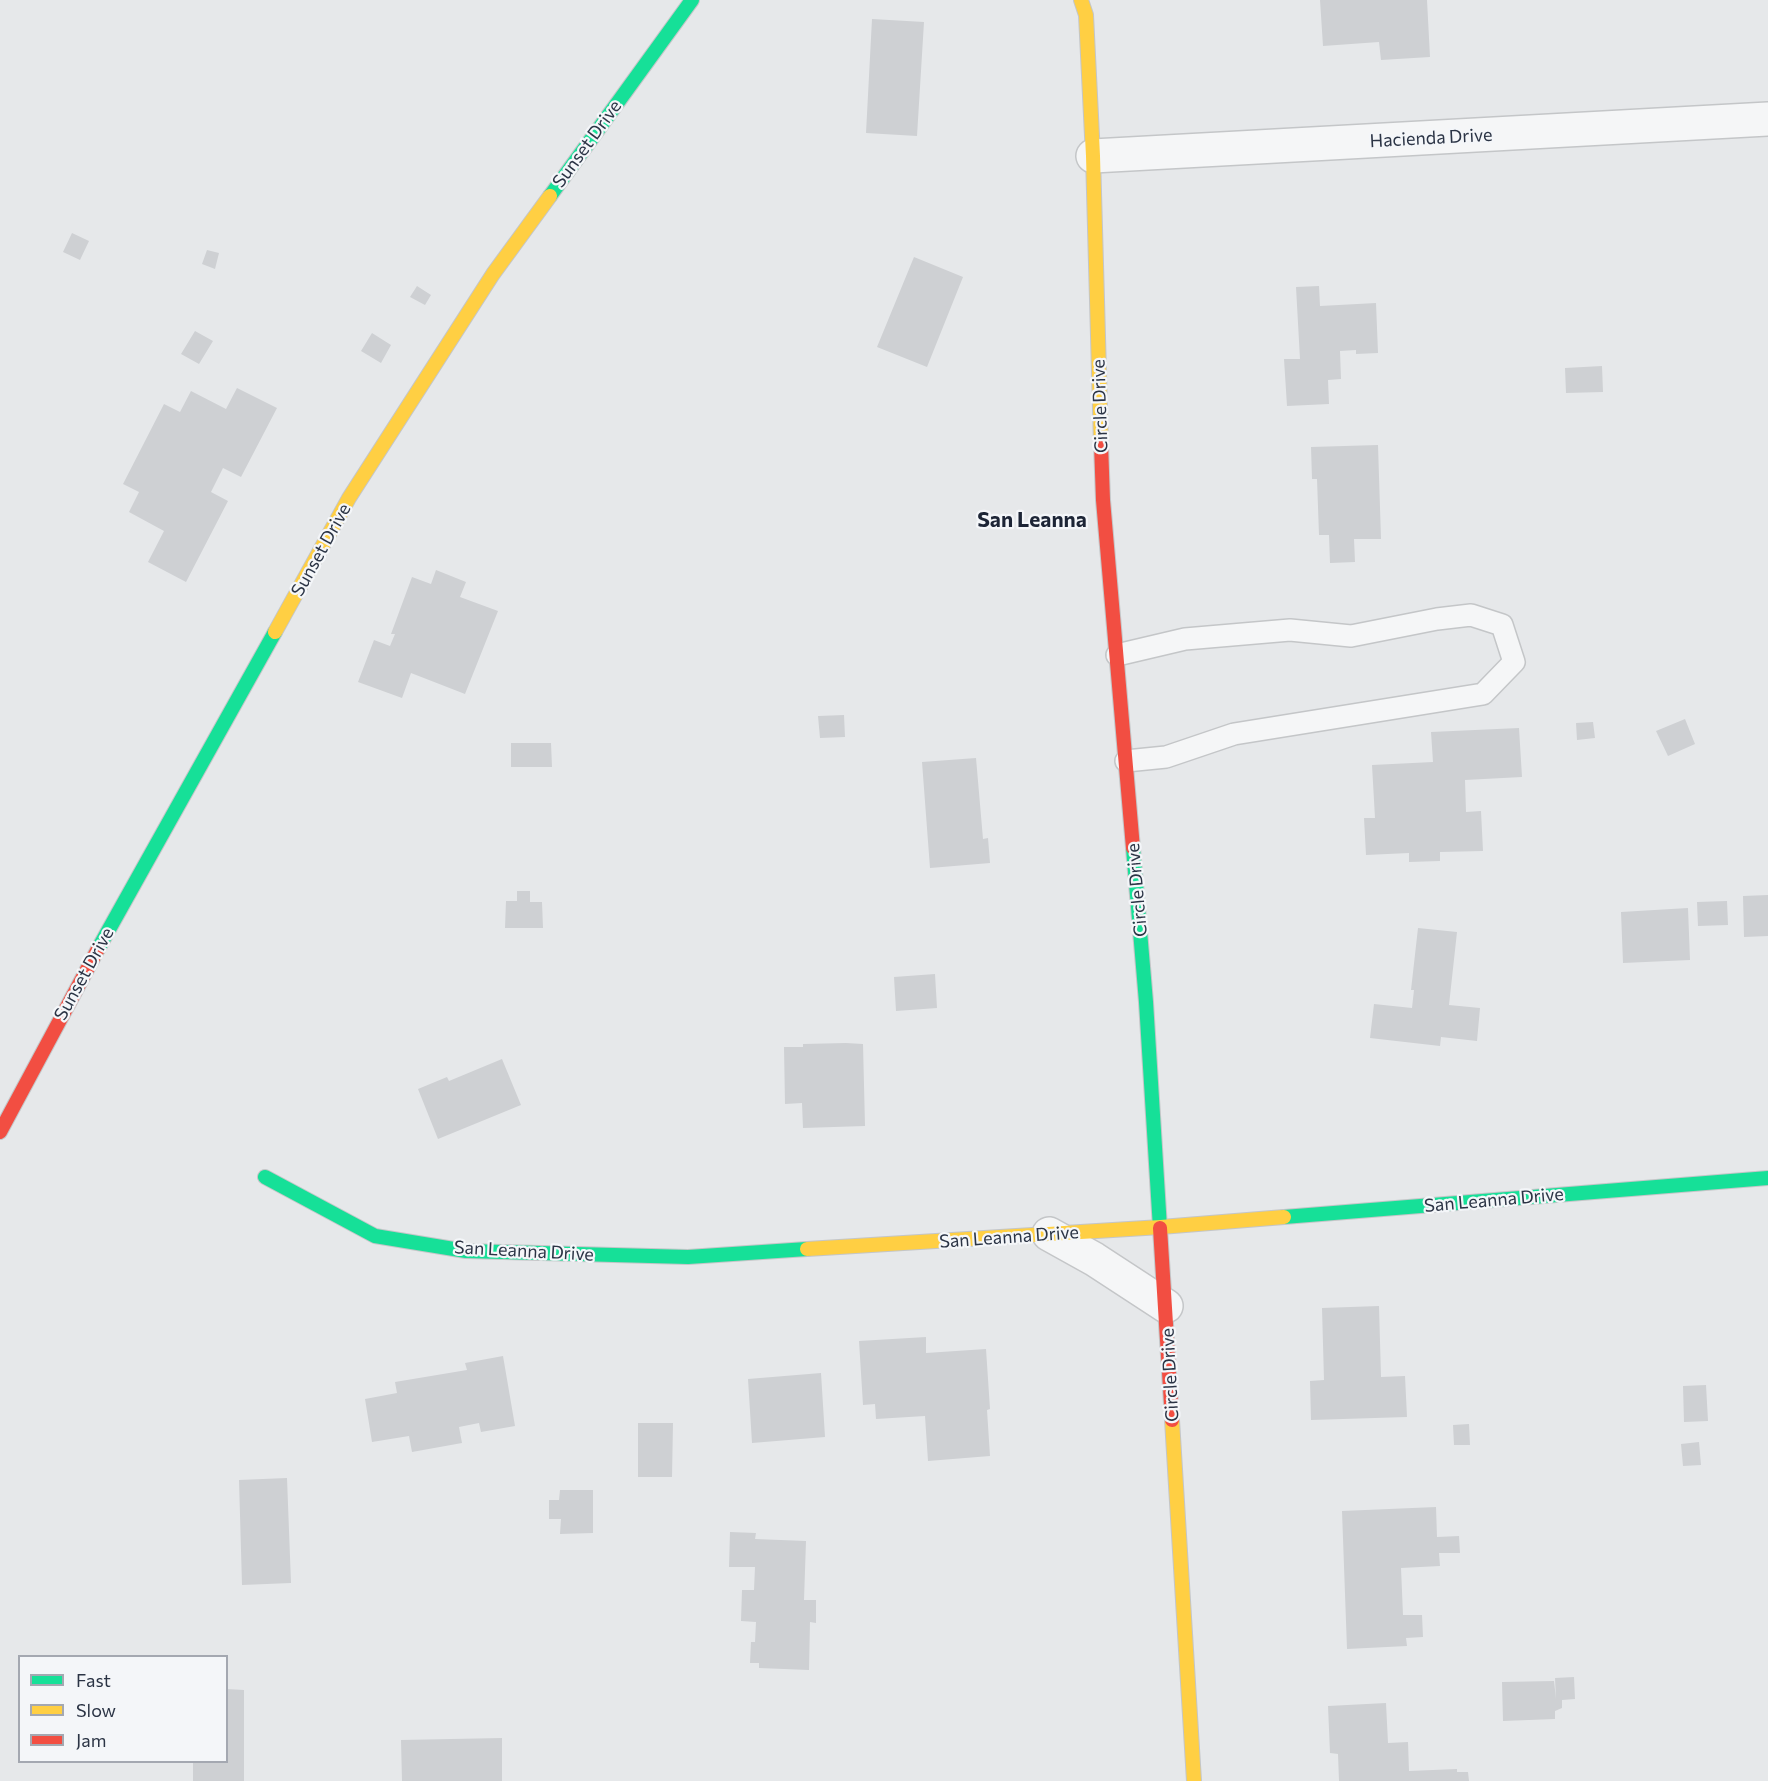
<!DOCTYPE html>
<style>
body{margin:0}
#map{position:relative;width:1768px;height:1781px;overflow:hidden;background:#e6e8ea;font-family:Commissioner,sans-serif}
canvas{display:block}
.legend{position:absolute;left:18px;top:1655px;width:210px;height:108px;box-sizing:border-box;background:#f4f6f9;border:2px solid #a4a8b1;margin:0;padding:8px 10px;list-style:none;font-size:18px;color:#2b3445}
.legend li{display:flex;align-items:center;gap:12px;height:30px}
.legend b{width:30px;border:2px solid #a4a8b1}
</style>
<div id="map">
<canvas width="1768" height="1781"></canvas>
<ul class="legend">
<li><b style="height:8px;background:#16e098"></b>Fast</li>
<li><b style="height:8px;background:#ffcf43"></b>Slow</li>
<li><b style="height:8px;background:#f24e42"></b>Jam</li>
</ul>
</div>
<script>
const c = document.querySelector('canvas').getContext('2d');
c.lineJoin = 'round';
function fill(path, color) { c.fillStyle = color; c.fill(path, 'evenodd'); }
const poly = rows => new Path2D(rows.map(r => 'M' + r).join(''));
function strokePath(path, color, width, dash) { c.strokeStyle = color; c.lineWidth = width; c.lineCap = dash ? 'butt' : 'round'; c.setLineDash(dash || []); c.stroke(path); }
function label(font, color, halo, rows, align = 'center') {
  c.font = font + ' Commissioner,sans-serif'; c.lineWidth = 4.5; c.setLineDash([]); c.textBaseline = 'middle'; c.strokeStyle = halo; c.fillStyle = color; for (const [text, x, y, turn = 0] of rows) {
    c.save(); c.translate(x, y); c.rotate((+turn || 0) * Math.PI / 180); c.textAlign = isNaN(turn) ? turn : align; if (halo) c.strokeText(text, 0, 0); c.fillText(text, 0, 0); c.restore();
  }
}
fill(poly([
 [1320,0,1427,0,1430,57,1381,60,1379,42,1323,46],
 [872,19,924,22,917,136,866,133],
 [72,233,89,241,80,260,63,252],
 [207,250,219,253,215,269,202,264],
 [914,257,963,277,927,367,877,347],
 [417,286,431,295,425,305,410,297],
 [1319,286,1320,306,1376,303,1378,353,1356,354,1356,350,1340,351,1341,379,1328,380,1329,404,1287,406,1284,359,1300,359,1296,287],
 [195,331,213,341,199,364,181,354],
 [372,333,391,345,381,363,361,351],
 [1602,366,1603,392,1566,393,1565,368],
 [237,388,277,408,241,477,223,468,211,492,228,501,186,582,148,562,164,531,129,512,139,492,123,484,164,404,180,412,191,391,226,409],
 [1378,445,1381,539,1354,539,1355,562,1330,563,1329,535,1319,535,1317,479,1312,479,1311,447],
 [436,570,466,582,460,597,498,611,465,694,411,673,402,698,358,682,374,640,390,646,395,634,391,634,412,577,431,584],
 [844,715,845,737,820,738,818,716],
 [1685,719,1695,744,1668,756,1656,731],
 [1593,722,1595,738,1577,740,1576,723],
 [1519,728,1522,777,1465,780,1466,812,1481,811,1483,851,1440,852,1440,861,1409,862,1409,853,1366,855,1364,818,1375,818,1372,765,1433,762,1431,732],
 [511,743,551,743,552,767,511,767],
 [976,758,983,839,988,838,990,863,930,868,922,762],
 [517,891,530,891,530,902,542,902,543,928,505,928,506,901,517,901],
 [1768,895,1768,936,1744,937,1743,896],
 [1727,901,1728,925,1698,926,1697,902],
 [1688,908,1690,960,1623,963,1621,912],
 [1418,928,1457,932,1449,1005,1480,1008,1477,1041,1441,1037,1440,1046,1370,1038,1374,1004,1412,1008,1414,990,1411,990],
 [935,974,937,1008,896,1011,894,977],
 [846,1043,863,1044,865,1126,803,1128,802,1103,785,1104,784,1047,803,1047,803,1044],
 [502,1059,521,1105,438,1139,418,1089,447,1077,449,1081],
 [1379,1306,1381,1377,1405,1376,1407,1417,1311,1420,1310,1381,1324,1380,1322,1308],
 [926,1337,926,1353,986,1349,990,1409,987,1410,990,1456,928,1461,925,1416,876,1419,875,1404,863,1405,859,1341],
 [503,1356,515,1426,481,1432,479,1423,459,1427,462,1443,412,1452,409,1436,372,1442,365,1399,397,1393,395,1382,467,1370,465,1363],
 [821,1373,825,1437,752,1443,748,1379],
 [1706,1385,1708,1421,1684,1422,1683,1386],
 [638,1423,673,1423,672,1477,638,1477],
 [1469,1424,1470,1445,1454,1445,1453,1425],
 [1699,1442,1701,1465,1683,1466,1681,1444],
 [287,1478,291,1583,242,1585,239,1480],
 [560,1490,593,1490,593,1533,560,1534,561,1519,549,1519,549,1500,559,1500],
 [1436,1507,1437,1537,1459,1536,1460,1553,1439,1553,1440,1566,1401,1568,1403,1615,1422,1615,1423,1637,1406,1638,1407,1646,1347,1649,1342,1511],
 [730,1532,756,1533,755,1539,806,1541,804,1600,816,1600,816,1623,810,1622,809,1670,759,1668,759,1663,750,1663,751,1642,755,1642,756,1622,741,1621,742,1590,754,1590,755,1567,729,1567],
 [1574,1677,1575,1699,1562,1700,1562,1708,1555,1711,1555,1719,1503,1721,1502,1682,1554,1681,1556,1699,1555,1678],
 [226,1689,244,1690,244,1781,193,1781,193,1762,226,1762],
 [1386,1703,1388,1743,1408,1742,1409,1771,1457,1769,1457,1772,1468,1772,1469,1781,1339,1781,1338,1754,1330,1753,1328,1706],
 [502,1738,502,1781,402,1781,401,1740]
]), '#ced0d3');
const lane = poly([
 [1117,655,1185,639,1290,630,1351,636,1437,619,1471,615,1502,625,1514,662,1483,694,1234,734,1166,757,1126,761]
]);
const street = poly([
 [1093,156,1768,119],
 [1049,1234,1094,1259,1166,1306]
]);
const fast = poly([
 [550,196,692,0],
 [1133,848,1146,1002,1160,1228],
 [98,949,275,632],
 [265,1177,375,1236,466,1251,688,1257,807,1249],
 [1284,1217,1768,1178]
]);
const slow = poly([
 [1081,0,1086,15,1093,156,1101,444],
 [275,632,349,498,493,274,550,196],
 [807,1249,1161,1227,1284,1217],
 [1172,1420,1194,1781]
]);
const jam = poly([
 [1101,444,1103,500,1133,848],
 [0,1132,98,949],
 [1160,1228,1172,1420]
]);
strokePath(lane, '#c4c6c8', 24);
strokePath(street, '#c4c6c8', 36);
strokePath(fast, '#c4c6c8', 16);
strokePath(slow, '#c4c6c8', 16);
strokePath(jam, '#c4c6c8', 16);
strokePath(lane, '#f5f6f7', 21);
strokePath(street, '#f5f6f7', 33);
strokePath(fast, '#16e098', 14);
strokePath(slow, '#ffcf43', 14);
strokePath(jam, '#f24e42', 14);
label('18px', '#2b3445', '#f4f6f9', [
 ["Hacienda Drive",1431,138,-3],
 ["Sunset Drive",587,144,-54],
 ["Circle Drive",1100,406,-92],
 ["Sunset Drive",321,550,-61],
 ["Circle Drive",1137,890,-95],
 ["Sunset Drive",84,974,-61],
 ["San Leanna Drive",1494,1200,-5],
 ["San Leanna Drive",1009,1237,-4],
 ["San Leanna Drive",524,1251,3],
 ["Circle Drive",1170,1375,-93]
]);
label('bold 21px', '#1d2536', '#f4f6f9', [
 ["San Leanna",1032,520]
]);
</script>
